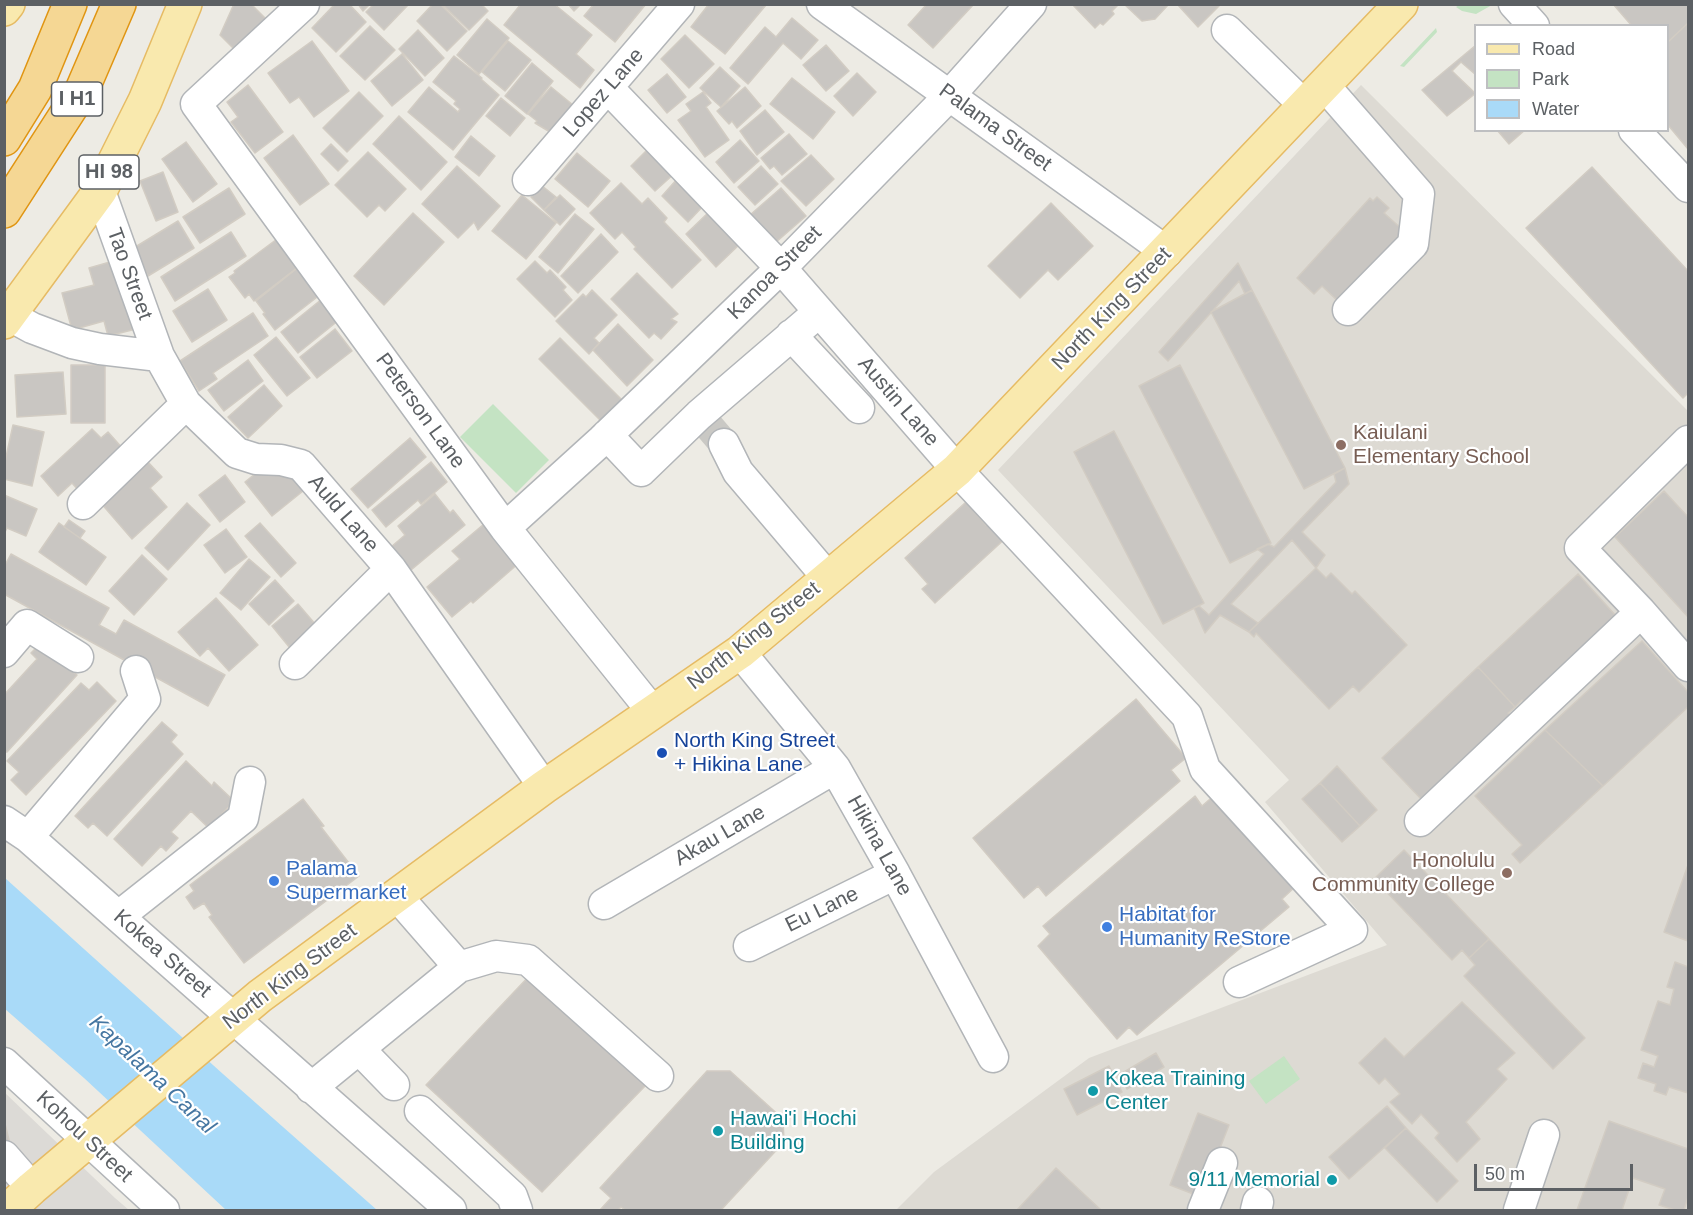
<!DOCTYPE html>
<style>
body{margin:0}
#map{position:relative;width:1693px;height:1215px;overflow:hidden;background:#edebe4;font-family:Arial,sans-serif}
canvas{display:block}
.frame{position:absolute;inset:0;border:6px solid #5c6064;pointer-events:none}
.legend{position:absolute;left:1474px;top:24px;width:195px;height:108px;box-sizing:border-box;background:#fff;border:2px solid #bebfc1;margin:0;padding:8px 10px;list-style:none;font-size:18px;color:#5c6064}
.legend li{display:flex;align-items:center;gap:12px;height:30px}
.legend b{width:30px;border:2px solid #bebfc1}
.scale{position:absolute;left:1474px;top:1164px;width:159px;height:27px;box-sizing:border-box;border:3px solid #5c6064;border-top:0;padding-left:8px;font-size:18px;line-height:21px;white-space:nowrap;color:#5c6064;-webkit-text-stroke:4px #fff;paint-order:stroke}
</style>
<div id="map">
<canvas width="1693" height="1215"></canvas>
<div class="frame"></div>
<ul class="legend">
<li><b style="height:8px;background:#f9e9ae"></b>Road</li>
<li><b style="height:16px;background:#c4e3c3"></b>Park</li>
<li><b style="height:16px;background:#a9daf8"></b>Water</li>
</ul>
<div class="scale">50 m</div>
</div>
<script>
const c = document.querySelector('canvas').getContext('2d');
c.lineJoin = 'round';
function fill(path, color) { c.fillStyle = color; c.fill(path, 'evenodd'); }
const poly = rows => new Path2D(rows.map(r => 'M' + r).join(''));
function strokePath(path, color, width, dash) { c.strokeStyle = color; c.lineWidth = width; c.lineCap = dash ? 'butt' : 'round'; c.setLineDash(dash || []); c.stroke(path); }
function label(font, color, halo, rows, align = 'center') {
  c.font = font + ' Arial,sans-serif'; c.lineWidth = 4.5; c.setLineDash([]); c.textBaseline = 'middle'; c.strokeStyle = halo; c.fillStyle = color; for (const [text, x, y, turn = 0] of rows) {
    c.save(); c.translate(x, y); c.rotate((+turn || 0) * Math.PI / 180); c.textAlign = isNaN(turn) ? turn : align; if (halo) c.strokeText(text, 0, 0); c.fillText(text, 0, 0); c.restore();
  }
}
fill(poly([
 [4,1092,115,1198,129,1210,5,1210]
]), '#dcdad6');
fill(poly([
 [1361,85,1688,411,1688,1210,896,1210,934,1172,1089,1058,1387,945,1265,802,1289,780,998,470]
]), '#dddad3');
fill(poly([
 [1459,5,1492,4,1492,5,1476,14,1462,11,1456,7],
 [1436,28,1437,32,1404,67,1400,66],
 [493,404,549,460,516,493,460,437],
 [1284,1056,1300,1079,1266,1104,1249,1081]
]), '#c4e3c3');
fill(poly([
 [5,878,223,1074,377,1210,226,1210,84,1078,5,1009]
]), '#a9daf8');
const building = poly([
 [234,4,251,4,273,26,242,57,220,35,234,4],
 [335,4,349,4,366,22,336,52,312,28,335,4],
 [358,4,370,4,363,11,358,4],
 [374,4,409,4,384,30,366,12,374,4],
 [433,4,440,4,467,31,447,51,417,21,433,4],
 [481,4,488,11,469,30,443,5,481,4],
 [521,4,554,4,592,35,576,54,594,70,580,88,504,25,521,4],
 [568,4,581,4,574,11,568,4],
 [594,4,646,4,615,42,584,16,594,4],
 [709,4,765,4,766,5,725,54,691,27,709,4],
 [927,4,974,4,933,48,908,25,927,4],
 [1072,4,1119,4,1112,11,1114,14,1103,25,1100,23,1095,28,1072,4],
 [1124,4,1169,4,1155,19,1142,21,1124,4],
 [1177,4,1221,4,1198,27,1177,4],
 [1613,4,1688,4,1688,23,1668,42,1668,26,1632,26,1613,4],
 [792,18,818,40,801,59,783,43,748,84,730,68,765,27,776,37,792,18],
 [487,19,509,38,479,74,457,55,487,19],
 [1688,23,1688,149,1668,125,1668,42,1688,23],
 [370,26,395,50,365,80,340,56,370,26],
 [418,30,444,58,425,76,399,49,418,30],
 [685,35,714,64,689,88,661,59,685,35],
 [312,41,349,91,314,117,299,97,290,103,268,73,312,41],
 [508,41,531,60,505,91,482,72,508,41],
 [826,45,849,71,826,91,803,65,826,45],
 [1476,45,1476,93,1447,116,1422,90,1476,45],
 [402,54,423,80,392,106,371,81,402,54],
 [454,56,482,78,481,79,499,95,453,150,408,112,429,87,458,112,460,109,454,104,456,101,433,82,454,56],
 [1461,62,1476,75,1476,94,1452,71,1461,62],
 [532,63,553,81,527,114,505,96,532,63],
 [720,67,740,86,721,107,700,88,720,67],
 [857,73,876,92,853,116,834,96,857,73],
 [667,74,686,97,667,113,648,90,667,74],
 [792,78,835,112,813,139,770,104,792,78],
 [248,85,283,132,255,153,231,122,238,117,227,102,248,85],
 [551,87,573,105,550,132,535,123,537,121,528,114,551,87],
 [745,87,761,106,737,128,732,121,729,124,717,111,745,87],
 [359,92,383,116,347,152,323,128,359,92],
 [703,92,711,103,706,107,729,140,705,157,678,120,691,111,686,104,703,92],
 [501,98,525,118,510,136,486,116,501,98],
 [765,110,784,132,757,155,740,131,765,110],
 [399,116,447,162,421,190,373,144,399,116],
 [1497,130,1525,130,1509,144,1497,130],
 [789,134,807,154,782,175,774,166,770,169,761,158,789,134],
 [293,135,329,184,300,205,264,158,293,135],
 [471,136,495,156,479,176,455,157,471,136],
 [740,140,759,161,734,183,716,162,740,140],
 [186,142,217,184,193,202,162,159,186,142],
 [331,144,348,161,338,171,321,154,331,144],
 [650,147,675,173,655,191,631,166,650,147],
 [368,152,406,189,385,211,379,205,367,217,335,185,368,152],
 [577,153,610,181,588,207,555,179,577,153],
 [811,155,834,179,806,206,781,181,811,155],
 [457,166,500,206,478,230,474,222,458,238,422,204,457,166],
 [761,166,778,184,755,205,738,187,761,166],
 [1592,167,1688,271,1688,393,1683,398,1526,228,1592,167],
 [163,172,178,212,156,221,140,181,163,172],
 [678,178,705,204,688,222,662,196,678,178],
 [621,183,642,204,648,198,667,218,664,222,701,260,672,288,634,249,636,247,622,232,615,239,590,213,621,183],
 [541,185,556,197,544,210,531,197,541,185],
 [229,188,245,214,200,243,183,217,229,188],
 [781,188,806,216,775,243,750,215,781,188],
 [522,195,556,223,526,259,492,231,522,195],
 [560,195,575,209,560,225,544,210,560,195],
 [1377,197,1389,208,1384,213,1404,231,1342,305,1322,286,1314,294,1297,278,1370,198,1373,201,1377,197],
 [1051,203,1093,246,1058,280,1048,270,1020,298,988,266,1051,203],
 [711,210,741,243,716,267,686,234,711,210],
 [413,213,444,242,384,305,354,276,413,213],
 [575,214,594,229,558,273,539,257,575,214],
 [178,221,194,248,148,276,132,249,178,221],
 [231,232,246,256,175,301,161,277,231,232],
 [601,234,618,252,578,293,561,276,601,234],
 [277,239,298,267,254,301,249,294,245,298,229,277,235,273,234,271,277,239],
 [117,260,136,329,108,336,104,321,72,330,62,293,94,285,89,268,117,260],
 [535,261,547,273,550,270,566,287,563,290,572,300,555,317,517,279,535,261],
 [1238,263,1252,290,1245,294,1239,281,1168,361,1159,352,1238,263],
 [300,266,321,294,275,330,263,314,265,313,256,301,300,266],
 [637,273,678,314,671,319,677,322,661,339,654,333,649,338,611,299,637,273],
 [208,289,227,320,192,342,173,311,208,289],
 [592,290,617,315,594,338,599,343,589,354,556,321,583,294,586,297,592,290],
 [1252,290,1345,468,1304,489,1211,312,1252,290],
 [322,299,339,320,298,353,281,332,322,299],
 [253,313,268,336,213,373,217,379,199,391,180,361,253,313],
 [618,324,653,360,627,386,593,350,618,324],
 [335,329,352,351,317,378,300,357,335,329],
 [276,337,310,378,287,396,254,355,276,337],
 [560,338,623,401,603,423,539,359,560,338],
 [248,360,263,381,224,411,208,390,248,360],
 [71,365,105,365,105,423,71,423,71,365],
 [1180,365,1271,543,1230,563,1139,386,1180,365],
 [63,372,66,414,17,417,15,375,63,372],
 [264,385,282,406,248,438,228,417,264,385],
 [13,425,44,432,32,486,4,479,4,466,13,425],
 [92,429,101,438,108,432,124,450,79,491,72,483,58,496,41,476,92,429],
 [1114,431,1204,603,1163,624,1074,452,1114,431],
 [410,438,426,457,368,508,351,489,410,438],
 [147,461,162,477,150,488,167,507,132,539,100,502,147,461],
 [431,462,447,482,421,504,418,500,386,527,372,510,431,462],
 [281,464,303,491,272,516,245,482,261,469,267,475,281,464],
 [1345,468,1349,484,1302,532,1325,555,1316,568,1292,540,1231,604,1258,623,1249,632,1220,615,1205,633,1194,608,1199,606,1209,615,1264,554,1257,549,1268,544,1274,547,1336,482,1334,474,1345,468],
 [225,475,245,502,220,522,199,495,225,475],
 [1664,491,1688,517,1688,617,1615,537,1664,491],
 [435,494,450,513,453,510,465,525,411,570,391,547,405,535,398,526,435,494],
 [4,495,37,509,26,536,7,528,4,534,4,495],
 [966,502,986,525,993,520,1008,536,935,603,922,589,928,584,905,558,966,502],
 [187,503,210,525,168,570,145,548,187,503],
 [69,520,85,531,80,538,64,527,69,520],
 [59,523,106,557,86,585,39,552,59,523],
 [260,523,296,563,281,577,245,536,260,523],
 [484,524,519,563,473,603,471,601,452,617,427,587,460,559,452,551,484,524],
 [226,529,247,557,225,573,204,545,226,529],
 [11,554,109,608,99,625,116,634,124,620,225,675,208,706,4,594,4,567,11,554],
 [142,555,167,579,134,615,109,591,142,555],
 [249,559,270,577,241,610,220,593,249,559],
 [1316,568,1326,578,1331,573,1352,594,1355,591,1407,645,1359,692,1353,686,1329,709,1256,633,1254,637,1249,632,1316,568],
 [1578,574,1617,617,1525,703,1522,700,1515,707,1478,667,1578,574],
 [275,580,294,601,269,625,249,604,275,580],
 [216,598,258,645,229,671,208,648,200,656,178,632,216,598],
 [298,604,316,625,290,648,272,626,298,604],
 [1642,641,1688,692,1688,707,1603,786,1545,730,1642,641],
 [41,643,77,675,7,752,4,752,4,695,37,659,31,653,41,643],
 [1478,667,1515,707,1508,713,1511,716,1423,801,1382,758,1478,667],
 [97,682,116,701,26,795,11,780,19,772,7,761,81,683,89,690,97,682],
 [1136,699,1186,758,1171,770,1180,781,1046,896,1038,886,1024,898,973,838,1136,699],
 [162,722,177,735,171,742,183,754,107,836,93,823,88,828,75,816,162,722],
 [1545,730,1603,786,1520,863,1512,854,1522,845,1475,796,1545,730],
 [186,761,212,786,214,782,234,801,221,815,228,821,216,835,191,811,171,832,178,838,166,851,161,846,142,866,114,839,186,761],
 [1337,766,1377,810,1360,826,1320,783,1337,766],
 [1320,783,1360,826,1342,842,1302,799,1320,783],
 [1217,793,1296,886,1282,899,1289,907,1137,1035,1129,1027,1117,1039,1038,946,1050,934,1043,926,1195,796,1202,806,1217,793],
 [303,799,324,826,321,827,359,876,244,963,209,917,212,915,204,903,194,909,186,897,194,891,190,885,303,799],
 [1404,850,1489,939,1469,958,1462,950,1452,960,1374,879,1404,850],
 [1688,865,1688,941,1664,932,1688,865],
 [1489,939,1585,1038,1553,1069,1464,976,1475,965,1469,958,1489,939],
 [1675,962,1688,967,1688,1093,1669,1087,1666,1095,1654,1091,1656,1084,1638,1078,1643,1063,1654,1067,1658,1056,1641,1050,1658,1001,1670,1005,1674,989,1667,987,1675,962],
 [532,973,649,1082,542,1192,426,1085,532,973],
 [1462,1002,1515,1053,1497,1069,1507,1079,1466,1122,1480,1139,1457,1162,1435,1138,1439,1133,1421,1114,1412,1124,1390,1102,1400,1094,1385,1078,1379,1084,1359,1063,1385,1038,1404,1057,1462,1002],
 [1156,1053,1164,1067,1127,1089,1119,1075,1156,1053],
 [1109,1066,1122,1092,1077,1115,1064,1089,1109,1066],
 [707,1071,730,1071,783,1119,784,1142,721,1210,625,1210,621,1207,618,1210,600,1210,611,1198,600,1188,707,1071],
 [1387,1106,1406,1128,1349,1179,1329,1157,1387,1106],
 [1198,1113,1229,1125,1201,1197,1170,1185,1198,1113],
 [4,1120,9,1140,4,1141,4,1120],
 [1609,1121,1688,1149,1688,1197,1684,1210,1675,1210,1659,1205,1665,1189,1633,1178,1622,1210,1577,1210,1609,1121],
 [1406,1128,1458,1181,1437,1202,1385,1148,1406,1128],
 [1056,1168,1101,1210,1017,1210,1056,1168]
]);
fill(building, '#c9c6c2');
strokePath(building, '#d2ccc3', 1.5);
strokePath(poly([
 [707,424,724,444]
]), '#c9c8c4', 30, [30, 15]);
const minor = poly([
 [304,4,196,104,505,528,652,711],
 [822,4,1167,252],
 [1514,4,1534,26],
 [1227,30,1304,105],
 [1324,85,1419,194,1413,244,1348,310],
 [608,88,781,268,957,470,1187,716,1205,769,1352,930,1239,982],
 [1634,130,1688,187],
 [528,180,679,4],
 [100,191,159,356,186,404,237,453,256,459,281,460,301,465,391,569,544,787],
 [10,316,32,328,72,343,100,349,159,356],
 [791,335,859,408],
 [607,435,641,471,699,415,819,312],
 [724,444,738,472,828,578],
 [83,504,186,404],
 [505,528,602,440,781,268,950,95,1031,4],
 [1641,612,1688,666],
 [4,652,27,625,78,657],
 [740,652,835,768,895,874,993,1057],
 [295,664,391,569],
 [4,821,28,837,451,1210],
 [1420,821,1641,612,1580,548,1688,441],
 [28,837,145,699,136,671],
 [604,904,835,768],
 [119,916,243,818,250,782],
 [749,946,895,874],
 [459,967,496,956,528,960,658,1076],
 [360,1050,394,1085],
 [4,1063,164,1210],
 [311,1088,459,967,397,896],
 [420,1111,512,1196,517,1210],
 [4,1156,32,1188],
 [1203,1210,1222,1163],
 [1256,1210,1258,1202],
 [1519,1210,1544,1135]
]);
const major = poly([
 [4,9,8,4],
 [4,322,100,191,145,101,185,4],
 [8,1210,32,1188,260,996,544,787,740,652,957,470,1401,4]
]);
const highway = poly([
 [4,139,35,89,70,4],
 [4,211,82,90,119,4]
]);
strokePath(minor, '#b2b5b8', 33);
strokePath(major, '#e6bb64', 36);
strokePath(highway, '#e09512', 36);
strokePath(minor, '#fff', 30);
strokePath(major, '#f9e9ae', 33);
strokePath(highway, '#f5d794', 33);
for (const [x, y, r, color] of [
 [1341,445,6,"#8d6e63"],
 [662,753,6,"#1a4fb4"],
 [1507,873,6,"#8d6e63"],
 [274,881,6,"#3f7fe0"],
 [1107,927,6,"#3f7fe0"],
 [1093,1091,6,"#0f9aa8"],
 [718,1131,6,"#0f9aa8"],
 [1332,1180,6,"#0f9aa8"]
]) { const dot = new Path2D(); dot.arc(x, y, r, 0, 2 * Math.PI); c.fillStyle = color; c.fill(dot); strokePath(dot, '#fff', 2); }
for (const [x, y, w] of [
 [77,99,51],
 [109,172,60]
]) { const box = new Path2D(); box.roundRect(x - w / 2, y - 17, w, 34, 4.5); c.fillStyle = '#fff'; c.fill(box); strokePath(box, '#5c6064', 1.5); }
label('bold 20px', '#5c6064', null, [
 ["I H1",77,99],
 ["HI 98",109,172]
]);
label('21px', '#5c6064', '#fff', [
 ["Lopez Lane",604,93,-49],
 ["Palama Street",995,128,36],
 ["Kanoa Street",775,273,-45],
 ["Tao Street",129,274,70],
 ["North King Street",1112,309,-46],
 ["Austin Lane",898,402,49],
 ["Peterson Lane",420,411,54],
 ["Auld Lane",343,514,49],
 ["North King Street",754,636,-38],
 ["Akau Lane",720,836,-30],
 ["Hikina Lane",879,846,61],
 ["Eu Lane",822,910,-26],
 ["Kokea Street",162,954,41],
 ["North King Street",290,977,-37],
 ["Kohou Street",84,1137,43]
]);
label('21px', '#785e54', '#fff', [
 ["Kaiulani",1353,433],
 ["Elementary School",1353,457],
 ["Honolulu",1495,861,"right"],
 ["Community College",1495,885,"right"]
], 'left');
label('21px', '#164399', '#fff', [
 ["North King Street",674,741],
 ["+ Hikina Lane",674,765]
], 'left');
label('21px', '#366cbe', '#fff', [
 ["Palama",286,869],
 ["Supermarket",286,893],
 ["Habitat for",1119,915],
 ["Humanity ReStore",1119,939]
], 'left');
label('21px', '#0d838f', '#fff', [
 ["Kokea Training",1105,1079],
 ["Center",1105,1103],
 ["Hawai'i Hochi",730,1119],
 ["Building",730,1143],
 ["9/11 Memorial",1320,1180,"right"]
], 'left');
label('italic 22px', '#4576a1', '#fff', [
 ["Kapalama Canal",152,1075,43]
]);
</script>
